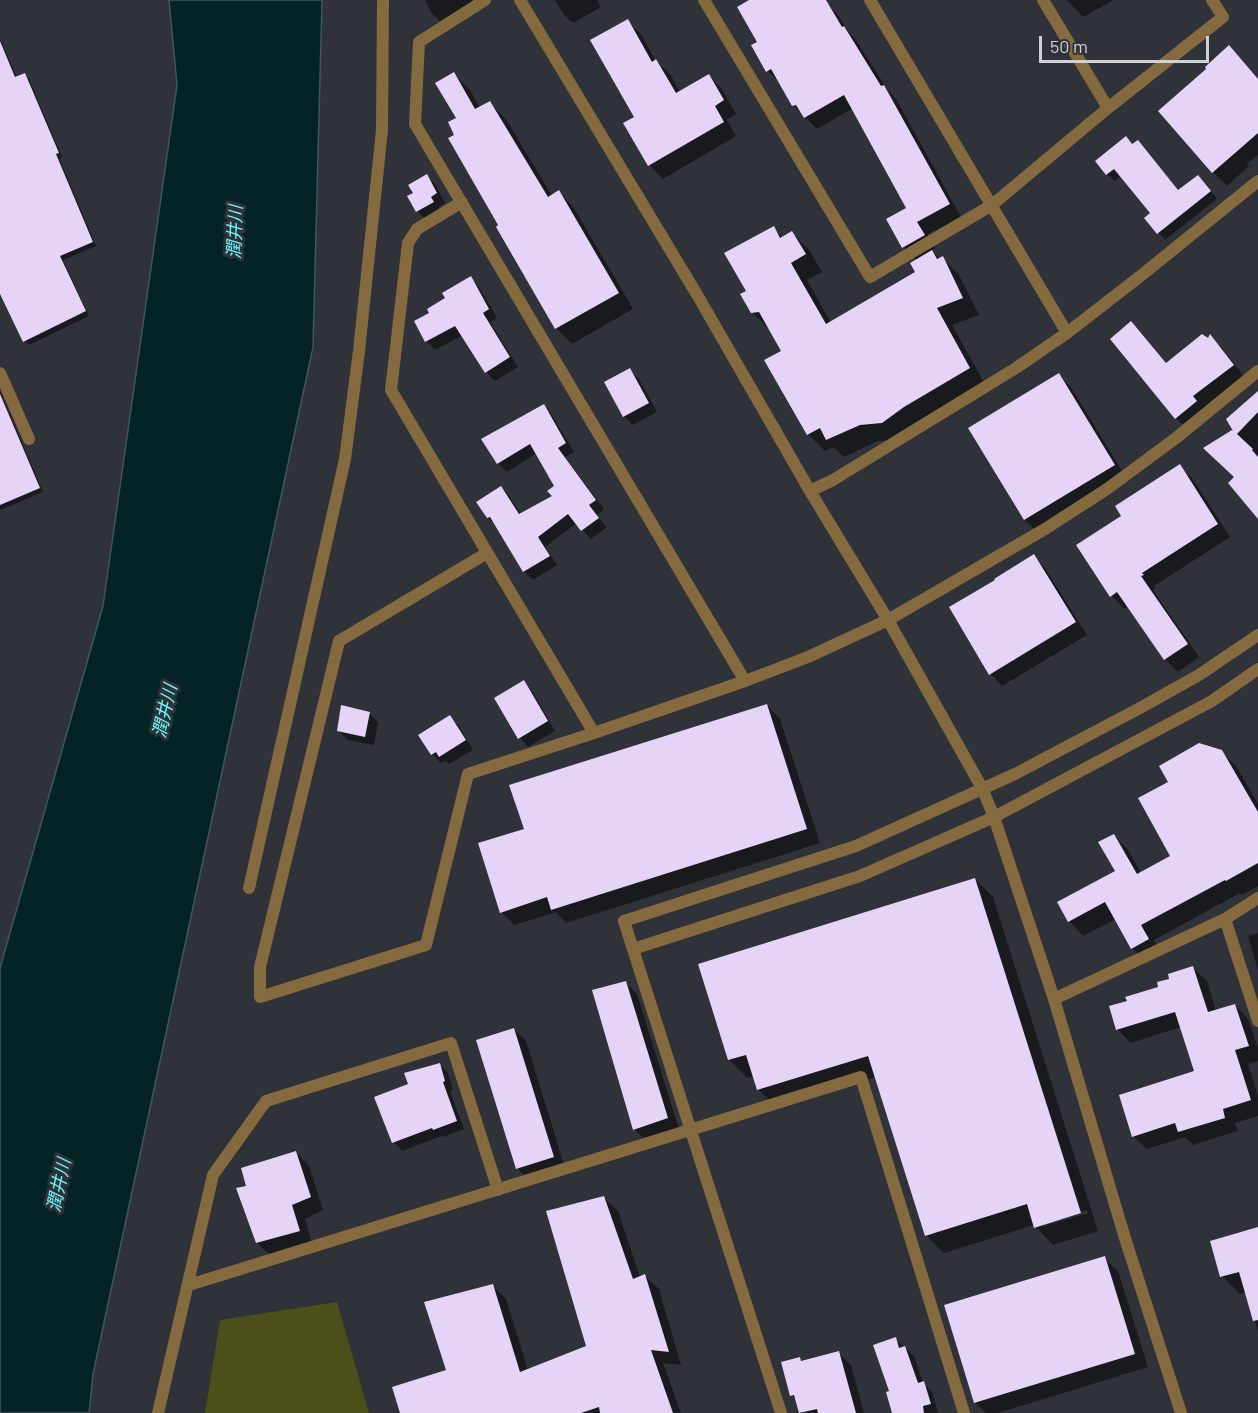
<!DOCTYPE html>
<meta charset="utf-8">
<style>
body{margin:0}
#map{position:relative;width:1258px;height:1413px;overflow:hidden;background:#2f3238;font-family:Barlow,sans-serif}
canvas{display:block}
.scale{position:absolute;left:1039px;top:36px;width:170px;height:27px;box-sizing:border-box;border:3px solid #cfd1d5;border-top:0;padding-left:8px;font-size:18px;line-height:21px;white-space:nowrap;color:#cfd1d5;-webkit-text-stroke:4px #2f3238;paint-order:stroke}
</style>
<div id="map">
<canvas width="1258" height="1413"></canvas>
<div class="scale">50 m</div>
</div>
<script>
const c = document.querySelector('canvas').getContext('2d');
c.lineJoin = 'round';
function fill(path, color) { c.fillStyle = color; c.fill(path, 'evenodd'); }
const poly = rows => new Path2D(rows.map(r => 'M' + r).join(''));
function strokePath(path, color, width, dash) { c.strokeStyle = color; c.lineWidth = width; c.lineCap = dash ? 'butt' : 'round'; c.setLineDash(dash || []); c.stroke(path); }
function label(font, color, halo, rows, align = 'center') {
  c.font = font + ' Barlow,"Noto Sans JP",sans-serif'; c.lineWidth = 6; c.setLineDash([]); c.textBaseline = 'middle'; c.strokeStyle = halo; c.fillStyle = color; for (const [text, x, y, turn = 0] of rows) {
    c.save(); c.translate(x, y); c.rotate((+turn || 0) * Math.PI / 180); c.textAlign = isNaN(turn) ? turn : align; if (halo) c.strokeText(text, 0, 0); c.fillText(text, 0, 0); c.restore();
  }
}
fill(poly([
 [337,1302,369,1413,205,1413,220,1320]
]), '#4d4f1b');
const water = poly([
 [169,0,322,0,313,347,93,1374,89,1413,0,1413,0,968,103,606,177,85,169,0]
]);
fill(water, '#032324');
strokePath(water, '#405759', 1.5);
fill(poly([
 [425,0,475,0,441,22,432,14],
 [555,0,597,0,601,7,573,23,564,15],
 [752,0,826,0,830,7,838,15,850,34,856,40,887,89,896,99,961,217,928,234,936,248,931,250,940,259,942,258,959,275,979,315,952,325,986,386,899,440,878,441,844,457,834,447,825,451,808,434,783,351,770,330,753,313,748,292,773,228,783,238,792,233,809,250,822,272,807,280,831,323,917,272,917,261,904,247,888,219,908,208,853,108,817,129,793,105,780,83,768,71,753,46,759,42],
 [1067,0,1114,0,1083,17],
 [627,21,641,34,655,60,670,74,680,92,709,76,722,89,736,114,727,120,736,136,663,179,649,165],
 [0,38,17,78,25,75,29,79,62,157,59,158,96,246,63,260,89,316,29,345,25,341,0,290],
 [1229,48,1258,79,1258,155,1247,164,1249,166,1227,186,1213,172,1160,111],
 [454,74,470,90,480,108,490,103,506,119,552,196,559,192,574,208,633,309,572,344,556,328,500,226,456,135,458,119],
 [1126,138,1179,192,1205,184,1217,199,1165,240,1146,218,1152,213,1122,175,1115,181,1107,174],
 [426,176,435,184,445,203,439,206,441,211,426,220,418,211,415,194],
 [470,278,479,287,497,318,490,322,518,367,495,381,486,372,463,335,435,350,426,341,416,322,432,314],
 [1131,323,1143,335,1167,364,1208,341,1210,337,1222,348,1245,378,1188,430,1176,418,1112,340],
 [630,370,639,379,657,412,633,425,624,416],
 [1059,375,1072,389,1127,479,1038,533,1025,520],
 [0,391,43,492,0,510],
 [1258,393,1258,517,1236,478,1206,449,1234,430],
 [544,406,552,415,574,452,565,457,604,509,597,515,607,527,591,539,577,523,545,547,557,565,533,580,524,571,497,526,488,518,501,488,510,497,521,515,554,497,556,486,537,453,507,472,498,463],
 [1179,466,1192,478,1230,537,1154,586,1155,588,1153,590,1199,657,1178,672,1165,659,1128,606,1124,609,1112,596,1123,517],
 [1034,556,1045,568,1087,635,1002,686,991,674,951,607,997,581],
 [524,682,532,691,555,731,528,747,520,738],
 [767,705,780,719,820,843,566,923,556,912,514,925,501,912,526,830],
 [369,713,378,722,374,745,348,740,339,731],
 [450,717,459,726,473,750,449,764,445,760,441,763,432,754],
 [1221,751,1236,766,1258,804,1258,886,1242,895,1240,893,1154,940,1162,954,1147,962,1132,948,1116,919,1083,936,1069,921,1117,872,1114,835,1128,850,1141,873,1172,856,1171,783],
 [975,879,993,897,1098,1231,1053,1245,1034,1225,944,1253,926,1235,876,1077,776,1107,758,1089,754,1076,747,1078,729,1060],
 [1087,1210,1088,1213,1044,1226,1044,1223],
 [1258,933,1258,970,1248,936],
 [1193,968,1207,981,1216,1011,1235,1005,1248,1019,1258,1048,1258,1061,1248,1064,1258,1096,1258,1116,1235,1123,1238,1131,1193,1145,1185,1137,1147,1149,1133,1136,1196,1072,1181,1027,1131,1043,1118,1030,1111,1007,1128,1002,1160,988,1171,980],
 [626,983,637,994,679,1129,646,1140,634,1129],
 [514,1029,526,1041,565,1168,529,1180,517,1168],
 [439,1064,448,1073,453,1090,450,1091,464,1129,443,1137,441,1136,402,1151,394,1142,376,1098,410,1085],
 [296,1152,309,1166,323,1210,305,1219,312,1244,271,1256,257,1243,248,1187],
 [604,1198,618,1211,640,1277,645,1276,659,1289,681,1365,663,1363,681,1413,402,1413,448,1371,492,1285,506,1299,528,1370,588,1347],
 [1258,1229,1258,1331,1246,1292,1240,1294,1222,1276],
 [1104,1258,1118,1271,1148,1367,998,1413,986,1413,975,1402],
 [895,1339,914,1356,923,1383,932,1392,938,1413,893,1413,891,1392],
 [838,1352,851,1365,864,1413,800,1413,797,1400,792,1395,800,1358,803,1362]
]), '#0007');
fill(poly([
 [749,0,826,0,842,27,844,26,881,86,884,85,950,204,917,222,925,235,902,248,886,219,906,208,844,95,804,118,796,105,792,106,771,69,766,72,751,45,757,42,737,7],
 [628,19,652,62,656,59,676,93,709,74,724,100,715,106,724,122,648,166,623,123,634,117,590,40],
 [0,41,15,77,25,73,59,153,56,154,93,242,60,256,86,311,23,342,0,294],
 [1229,45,1258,79,1258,133,1212,173,1158,111,1206,69,1205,67],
 [454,72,475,109,490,101,548,197,559,190,619,293,555,329,496,227,498,225,448,138,454,135,448,122,456,118,435,83],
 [1126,136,1132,144,1138,140,1178,190,1198,175,1211,191,1157,234,1144,218,1150,213,1114,169,1106,175,1095,161],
 [427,174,437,193,431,197,434,202,416,212,407,196,413,193,408,185],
 [774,226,780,238,792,231,806,254,791,263,826,324,915,272,910,263,932,250,937,259,943,256,963,298,937,308,970,368,904,407,882,423,860,425,826,440,820,428,807,435,764,360,781,351,759,312,751,313,740,294,746,291,724,253],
 [471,276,489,309,483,313,510,357,485,373,455,326,425,342,414,321,429,313,427,309,445,298,442,293],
 [1131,321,1166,363,1202,334,1208,338,1210,334,1234,365,1193,396,1197,401,1175,419,1110,339],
 [630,368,649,403,623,417,604,382],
 [1059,373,1115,465,1024,520,968,428],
 [1258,391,1258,412,1237,434,1253,449,1252,450,1258,457,1258,519,1228,483,1234,477,1203,448,1232,430,1233,431,1226,419],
 [0,394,40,488,0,505],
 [544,404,566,443,558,448,596,500,589,505,599,518,581,531,568,514,538,537,550,556,523,572,490,517,487,518,476,502,501,486,519,514,552,496,547,491,554,486,530,444,497,464,481,439],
 [1180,464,1218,524,1142,573,1144,575,1141,576,1188,644,1164,660,1117,592,1110,597,1076,545,1121,516,1115,506],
 [1034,554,1076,622,989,675,949,607,995,580,994,579],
 [524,680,548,721,518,739,494,698],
 [767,704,807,829,551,910,547,897,500,913,478,843,524,829,509,785],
 [341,705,370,712,365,737,337,731],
 [450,715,466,740,439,757,436,752,431,755,418,735],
 [1199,743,1222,750,1258,812,1258,863,1226,881,1225,880,1141,925,1149,939,1131,949,1105,902,1068,922,1057,902,1115,871,1098,842,1114,834,1137,874,1170,856,1138,798,1168,782,1159,766],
 [975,878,1081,1213,1034,1228,1027,1204,925,1236,868,1056,757,1090,746,1055,728,1060,698,964],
 [1193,966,1208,1012,1235,1004,1249,1046,1235,1050,1251,1100,1223,1109,1225,1118,1178,1132,1175,1123,1132,1137,1119,1095,1194,1071,1175,1012,1116,1030,1109,1006,1127,1001,1125,997,1158,987,1157,982,1169,979,1168,974],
 [626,981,668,1118,633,1130,592,990],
 [514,1028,554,1157,516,1169,476,1040],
 [440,1063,445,1081,443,1082,457,1121,433,1130,432,1128,392,1143,374,1097,408,1084,404,1073],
 [296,1151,311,1197,292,1205,300,1231,256,1243,236,1188,246,1186,241,1168],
 [604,1196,633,1279,645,1274,669,1352,651,1350,673,1413,600,1413,599,1407,581,1413,400,1413,392,1387,446,1370,424,1302,493,1284,520,1372,586,1346,546,1211],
 [1258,1227,1258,1320,1253,1321,1239,1272,1220,1277,1210,1241],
 [1105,1256,1135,1354,974,1403,944,1305],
 [896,1337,899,1348,905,1346,918,1383,924,1381,931,1404,923,1406,924,1413,892,1413,886,1392,889,1391,873,1345],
 [839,1351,856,1413,818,1413,817,1409,799,1413,794,1395,790,1396,781,1362,800,1357,801,1361]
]), '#e5d3f8');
strokePath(poly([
 [485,0,419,42,415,124,745,681],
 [704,0,870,277,992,205,1108,108,1223,17,1212,0],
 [870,0,1067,333],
 [1043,0,1108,108],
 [462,202,417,229,408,243,391,390,594,733],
 [0,373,29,439],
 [487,553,339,641,260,967,260,997,426,945,468,774,594,733,745,681,808,657,888,620,1045,529,1107,489,1176,438,1258,371],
 [249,888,345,459,359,351,382,130,383,0],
 [1225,919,1258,1021],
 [624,921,781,1413],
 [1054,999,1225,919,1258,898],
 [189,1285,861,1077,964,1413],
 [158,1413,213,1175,266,1101,451,1043,498,1190]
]), '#856a40', 12);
strokePath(poly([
 [520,0,699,298,810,491,888,620,982,788,994,817,1054,999,1124,1235,1181,1413],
 [810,491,833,480,1016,368,1067,333,1143,274,1258,181],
 [624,921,856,846,1015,774,1140,708,1199,675,1258,635],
 [633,949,860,876,994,817,1212,701,1258,669]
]), '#856a40', 12);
label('italic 18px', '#6bf7fd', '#2f3238', [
 ["潤井川",235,232,-88],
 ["潤井川",165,711,-77],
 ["潤井川",59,1185,-78]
]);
</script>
